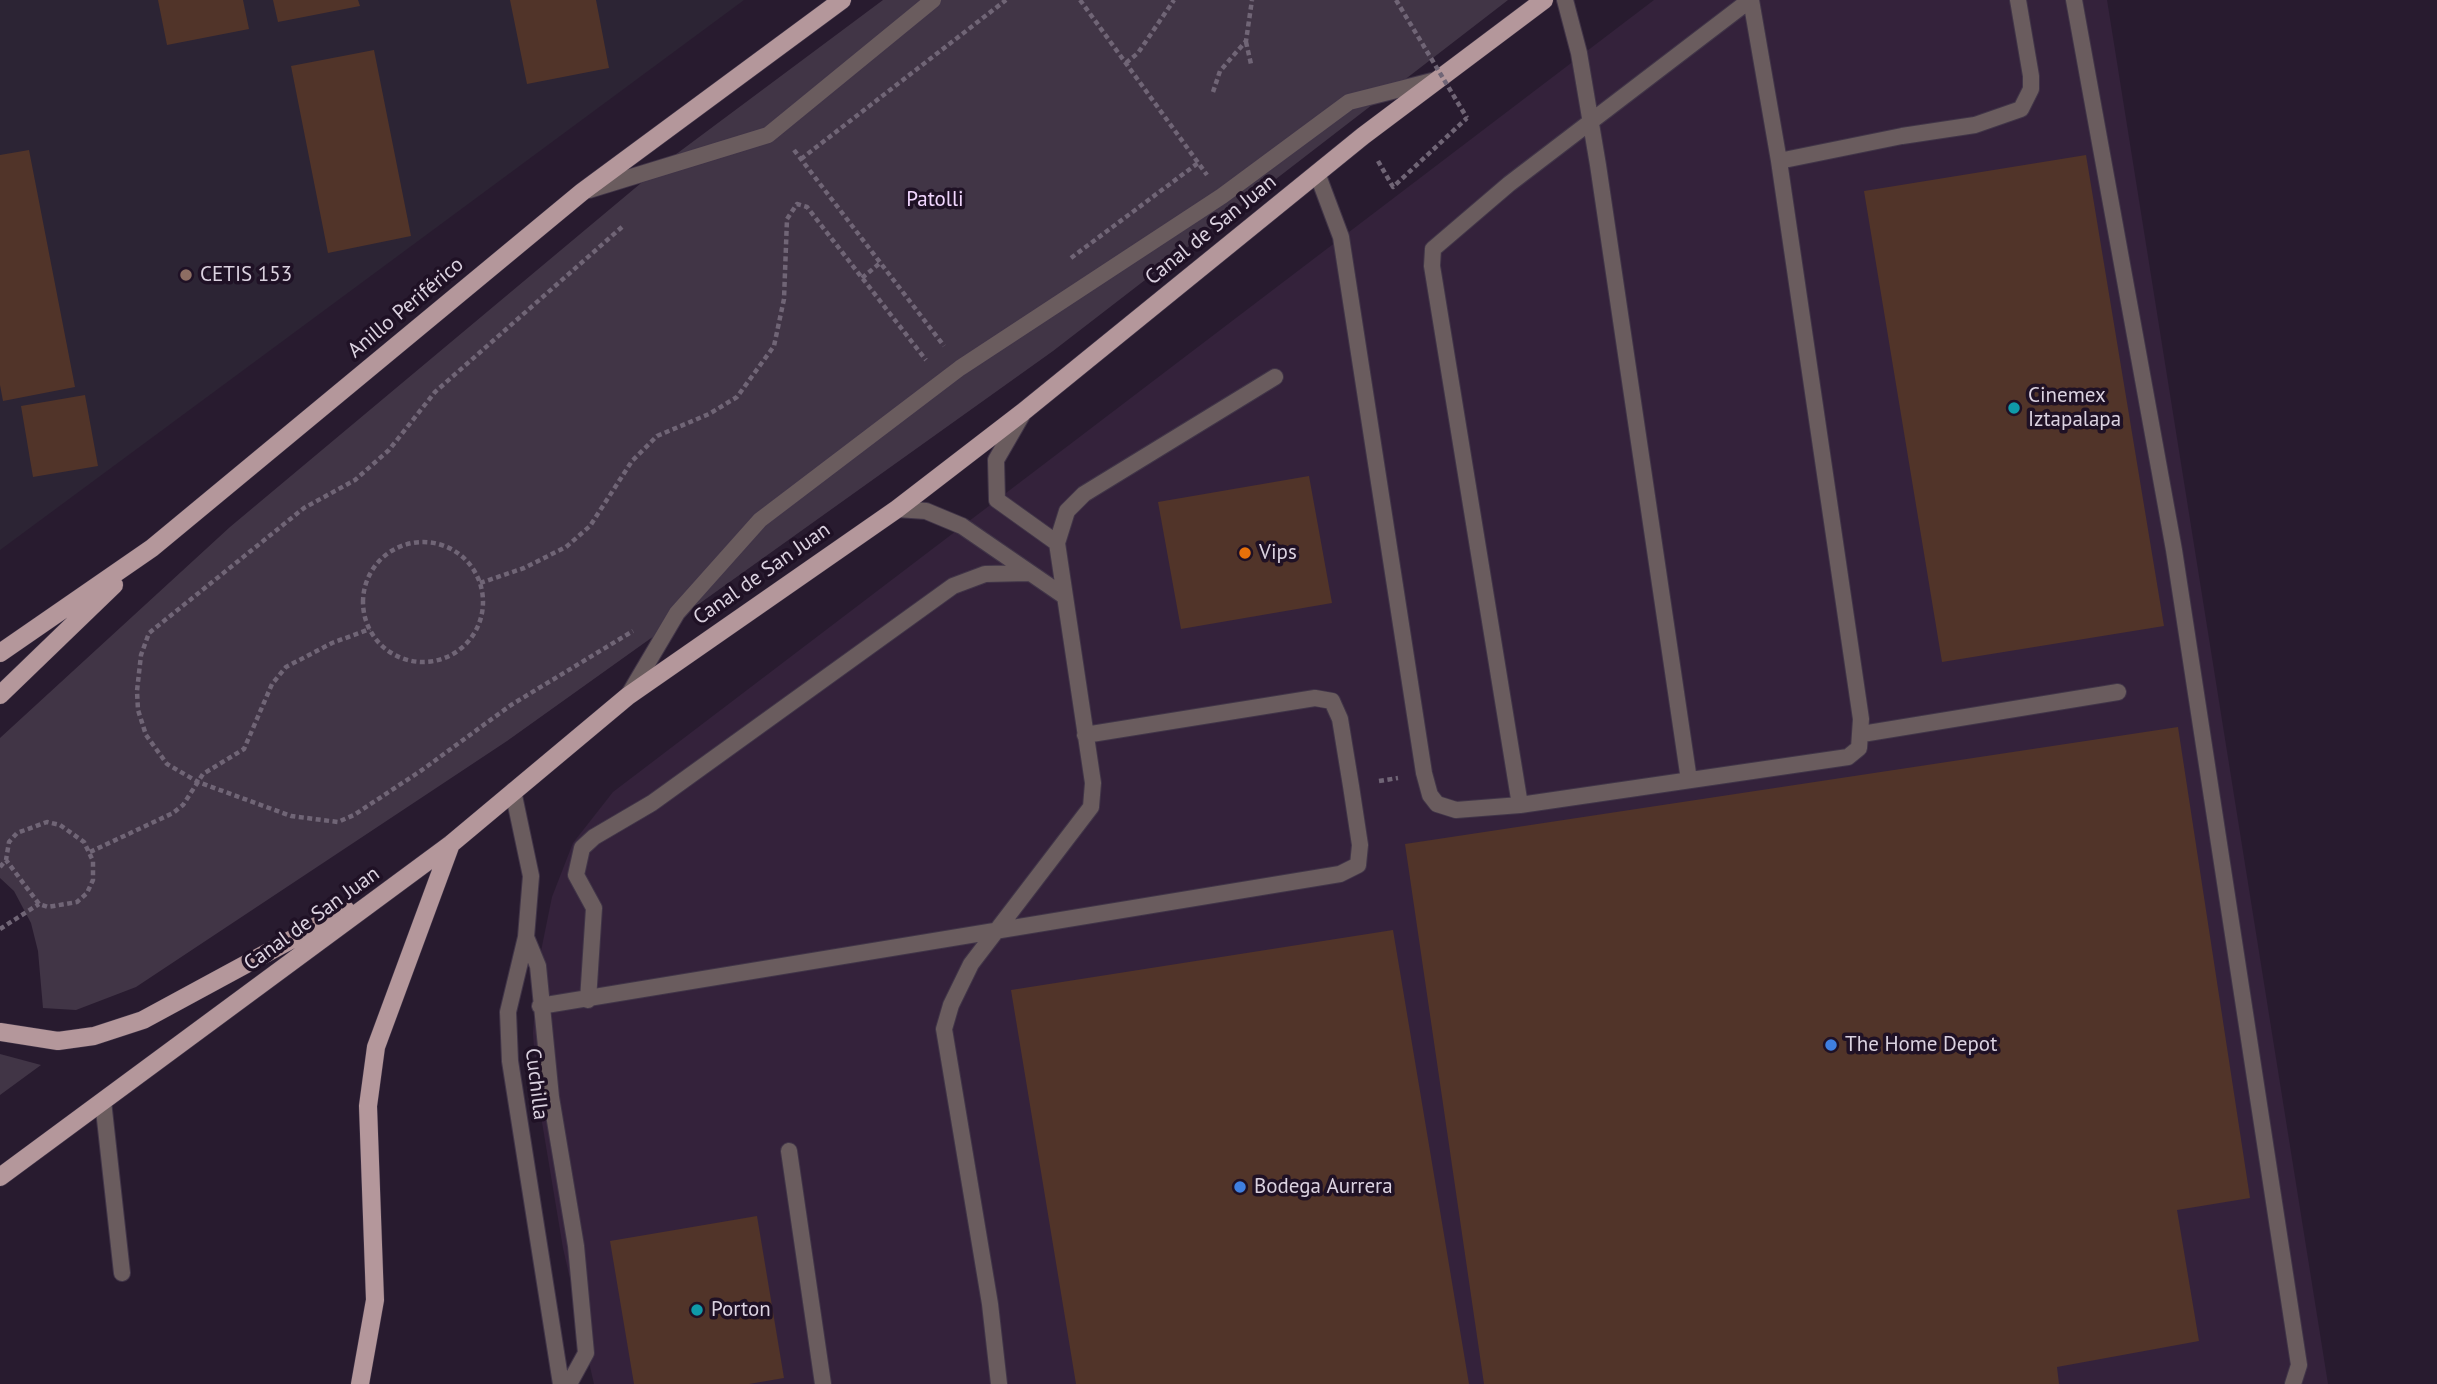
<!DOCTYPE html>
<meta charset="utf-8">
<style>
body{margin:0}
canvas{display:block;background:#281b2f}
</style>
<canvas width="2437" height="1384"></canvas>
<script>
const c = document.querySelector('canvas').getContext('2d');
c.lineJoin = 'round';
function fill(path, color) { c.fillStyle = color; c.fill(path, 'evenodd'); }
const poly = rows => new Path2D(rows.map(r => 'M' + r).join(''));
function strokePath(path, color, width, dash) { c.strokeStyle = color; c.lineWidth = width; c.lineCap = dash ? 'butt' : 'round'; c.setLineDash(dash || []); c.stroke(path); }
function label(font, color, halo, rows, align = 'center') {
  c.font = font + ' "PT Sans",sans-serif'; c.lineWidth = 7; c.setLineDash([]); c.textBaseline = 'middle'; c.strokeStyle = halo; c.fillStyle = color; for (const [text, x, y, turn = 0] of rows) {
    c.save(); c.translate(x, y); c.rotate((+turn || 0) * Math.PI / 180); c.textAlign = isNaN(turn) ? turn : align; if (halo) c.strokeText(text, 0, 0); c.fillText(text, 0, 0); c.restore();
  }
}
fill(poly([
 [1654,0,2107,0,2328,1384,594,1384,563,1248,537,1092,533,1033,538,966,552,897,573,843,613,792]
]), '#34223b');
fill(poly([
 [0,0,744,0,0,550]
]), '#2c2434');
fill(poly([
 [883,0,1508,0,1053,351,507,741,136,987,76,1010,43,1008,38,951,31,923,14,891,0,878,0,738,230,527,671,158],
 [0,1054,41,1065,0,1095]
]), '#413546');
fill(poly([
 [158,0,243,0,249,29,167,45],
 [273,0,358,0,360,6,278,22],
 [510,0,596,0,609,68,527,84],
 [374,50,411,236,328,253,291,66],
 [29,150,75,387,3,401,0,385,0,155],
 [2086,155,2164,626,1942,662,1864,191],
 [85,395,98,466,33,477,21,406],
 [1309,476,1332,603,1181,629,1158,502],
 [2178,727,2250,1198,2177,1210,2199,1341,2057,1367,2059,1384,1484,1384,1405,844],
 [1393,930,1469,1384,1076,1384,1011,990],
 [757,1216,784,1378,749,1384,634,1384,610,1241]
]), '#513429');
const lane = poly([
 [1565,0,1579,53,1598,165,1689,780],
 [2074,0,2174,550,2299,1365,2293,1384],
 [1779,161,1902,136,1975,125,2021,109,2031,89,2031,76,2018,0],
 [1317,173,1341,237,1424,773,1430,795,1437,804,1456,810,1520,805,1848,757,1859,748,1861,719,1779,161,1751,0],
 [589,190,768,135,933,0],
 [1022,415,996,460,997,500,1057,543],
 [897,509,926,511,962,526,1064,596],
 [628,696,677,613,760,520,960,368,1222,196,1349,102,1436,80],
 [1862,734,2118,692],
 [513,791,531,876,526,937,508,1012,510,1061,561,1384],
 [1520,805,1432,266,1433,249,1509,184,1750,0],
 [526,937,538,966,551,1097,576,1246,586,1353,569,1384],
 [588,1000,594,908,576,875,582,848,594,837,652,803,953,586,985,574,1028,573],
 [540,1006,1340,874,1358,865,1360,845,1351,786,1340,719,1332,701,1315,698,1085,735],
 [103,1101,122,1273],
 [789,1151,823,1384],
 [999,1384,990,1304,944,1029,951,1005,971,964,1091,807,1093,783,1057,543,1067,511,1084,494,1275,377]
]);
const primary = poly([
 [0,653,152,548,582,192,842,0],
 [0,695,114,585],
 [0,1032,58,1041,94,1036,143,1020,346,910],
 [0,1177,451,844,628,696,897,509,1023,412,1363,136,1544,0],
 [360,1384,375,1300,368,1106,376,1047,451,844]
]);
strokePath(lane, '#413548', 18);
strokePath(primary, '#413548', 19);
strokePath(poly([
 [1080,0,1207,175],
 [1246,42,1251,64],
 [1126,63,1138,53,1174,0],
 [1213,92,1220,71,1246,41,1252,0],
 [794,150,944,346],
 [801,159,1006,0],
 [1378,161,1393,187,1467,118],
 [622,227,435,392,389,450,355,480,304,508,149,633,141,655,137,691,138,710,146,735,167,764,198,782,291,816,338,822,354,815,422,770,511,705,633,631],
 [1071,258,1198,163],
 [862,278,880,263],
 '363 602a60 60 0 1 1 120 0a60 60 0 1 1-120 0Z',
 [480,583,524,568,566,547,590,526,632,461,657,436,709,414,737,397,774,346,784,299,787,219,797,204,807,207,926,360],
 [1379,781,1398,778],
 [90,852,173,813,183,805,203,774,244,749,272,684,286,667,332,643,370,629],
 [0,867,6,860,9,842,17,833,47,822,60,825,84,842,93,861,93,880,87,893,77,902,48,907,39,904,6,860],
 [0,929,39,904]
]), '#706576', 4.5, [5, 3.5]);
strokePath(lane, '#6a5c5e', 16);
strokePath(primary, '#b4979b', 18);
strokePath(poly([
 [1396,0,1467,118]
]), '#706576', 4.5, [5, 3.5]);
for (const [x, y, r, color] of [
 [186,275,7,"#8d6e63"],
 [2014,408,7,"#0f9aa8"],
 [1245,553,7,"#e8710a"],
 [1831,1045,7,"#3f7fe0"],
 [1240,1187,7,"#3f7fe0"],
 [697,1310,7,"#0f9aa8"]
]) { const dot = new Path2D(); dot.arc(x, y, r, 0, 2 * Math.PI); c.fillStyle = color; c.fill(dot); strokePath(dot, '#1f1125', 2.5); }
label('21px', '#f1d6fe', '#1f1125', [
 ["Patolli",935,200]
]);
label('21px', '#dbd2e0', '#1f1125', [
 ["Canal de San Juan",1211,230,-39],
 ["Anillo Periférico",406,308,-40],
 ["Canal de San Juan",762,574,-35],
 ["Canal de San Juan",312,919,-36],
 ["Cuchilla",536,1084,83]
]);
label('21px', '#dbd2e0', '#1f1125', [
 ["CETIS 153",200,275],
 ["Cinemex",2028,396],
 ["Iztapalapa",2028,420],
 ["Vips",1259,553],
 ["The Home Depot",1845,1045],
 ["Bodega Aurrera",1254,1187],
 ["Porton",711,1310]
], 'left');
</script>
